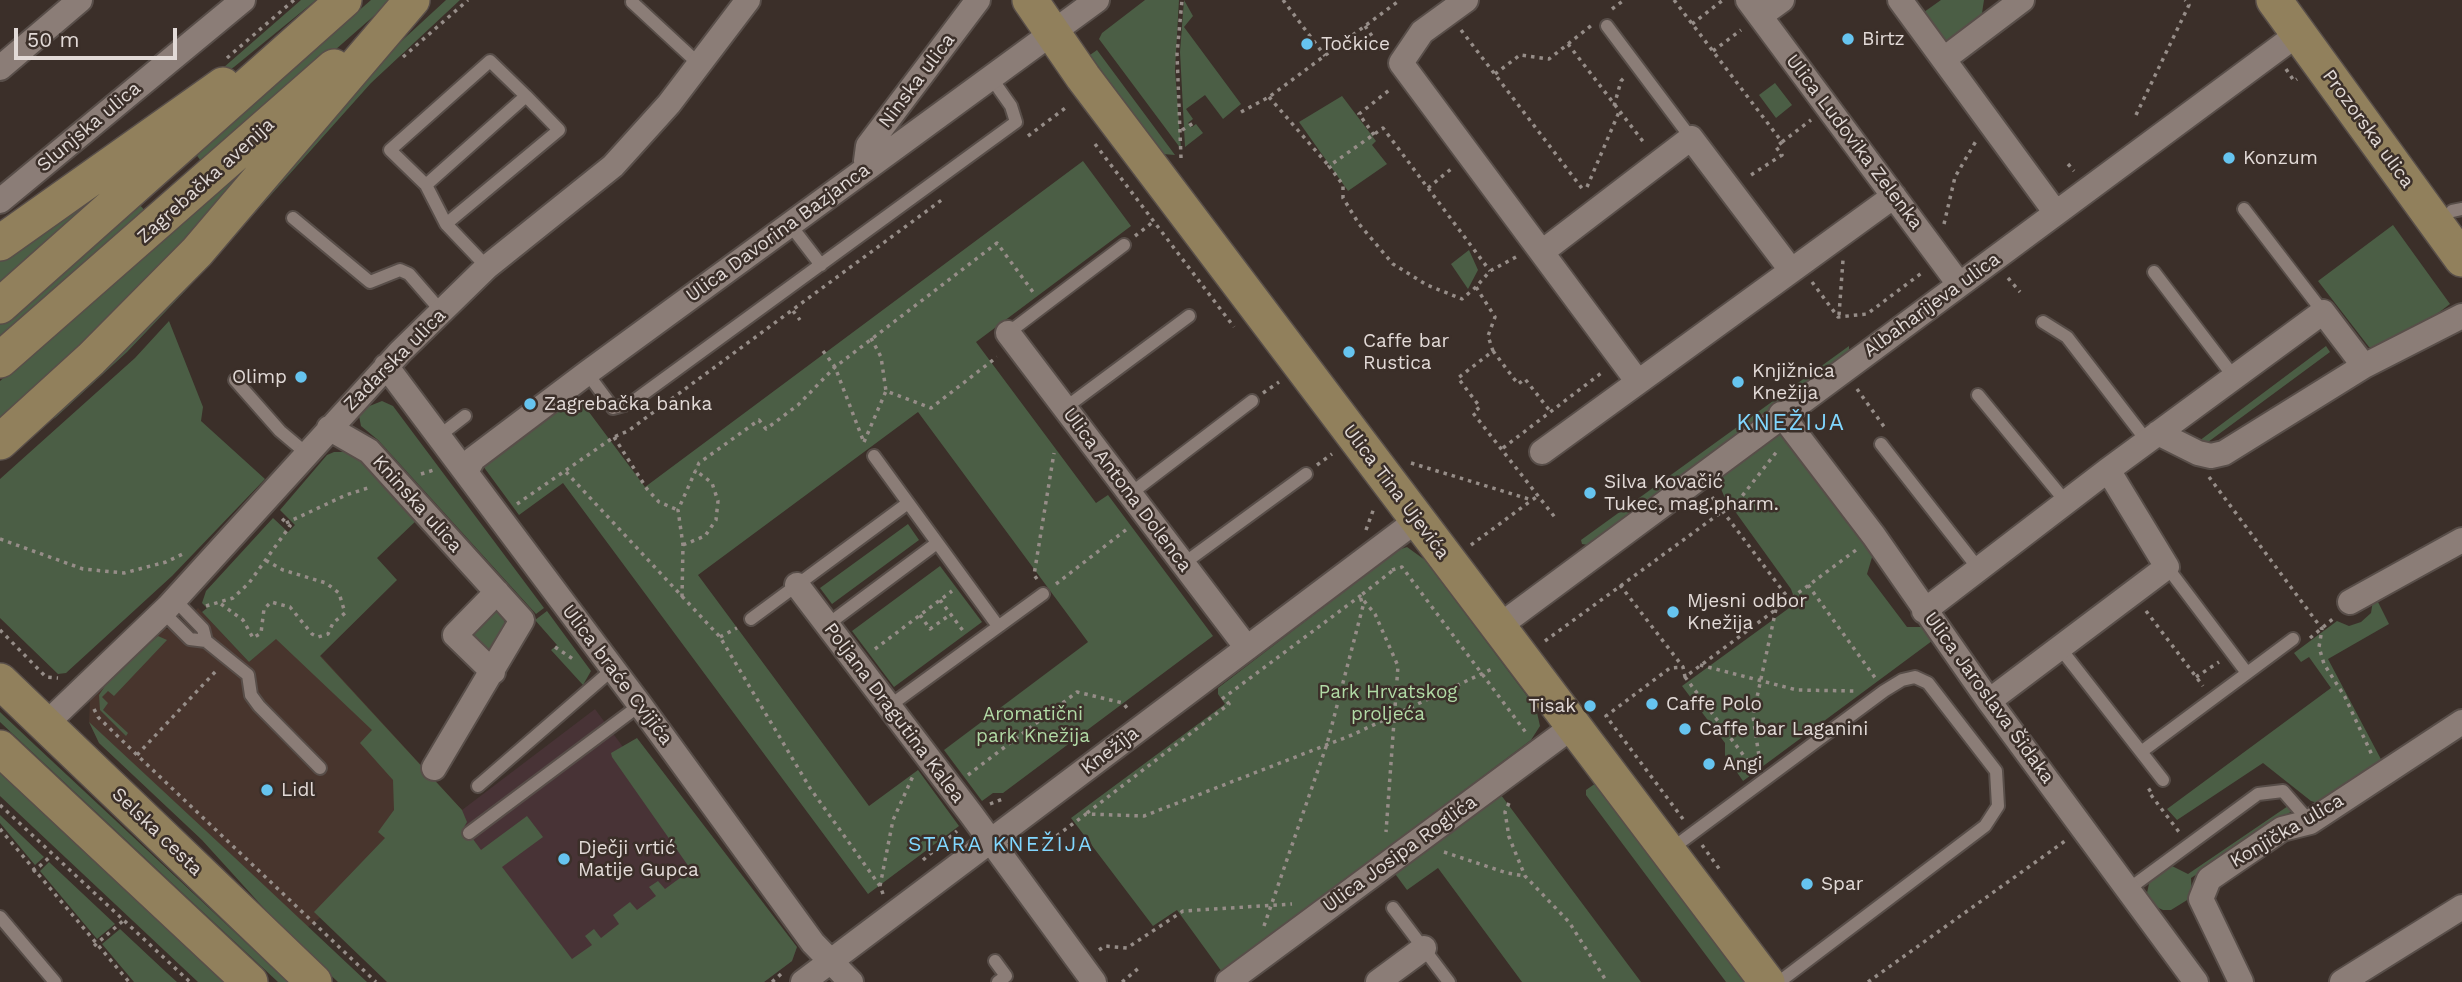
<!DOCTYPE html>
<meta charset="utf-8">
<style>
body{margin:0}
#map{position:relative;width:2462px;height:982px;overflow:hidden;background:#3b2f29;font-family:"Work Sans",sans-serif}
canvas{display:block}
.scale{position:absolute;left:14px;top:28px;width:163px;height:32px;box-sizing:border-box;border:4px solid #e2dad7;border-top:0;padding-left:9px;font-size:21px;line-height:24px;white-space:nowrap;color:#e2dad7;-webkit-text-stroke:5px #3b2f29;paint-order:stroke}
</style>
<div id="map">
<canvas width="2462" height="982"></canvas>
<div class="scale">50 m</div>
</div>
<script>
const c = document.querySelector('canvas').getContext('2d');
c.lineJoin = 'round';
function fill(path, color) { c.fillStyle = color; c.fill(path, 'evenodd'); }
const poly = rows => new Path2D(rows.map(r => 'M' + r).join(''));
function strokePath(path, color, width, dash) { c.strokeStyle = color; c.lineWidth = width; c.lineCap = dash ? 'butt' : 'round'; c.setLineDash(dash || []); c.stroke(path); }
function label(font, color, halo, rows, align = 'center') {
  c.font = font + ' "Work Sans",sans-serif'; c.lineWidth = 5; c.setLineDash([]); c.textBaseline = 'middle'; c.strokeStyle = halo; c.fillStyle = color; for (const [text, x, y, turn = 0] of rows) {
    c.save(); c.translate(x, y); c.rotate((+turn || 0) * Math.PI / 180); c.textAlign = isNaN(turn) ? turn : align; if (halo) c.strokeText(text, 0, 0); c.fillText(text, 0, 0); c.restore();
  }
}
fill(poly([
 [198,608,249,662,292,624,462,810,292,939,202,840,99,743,89,722,90,701,94,690,161,628,175,630]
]), '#48352d');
fill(poly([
 [595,709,623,747,797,947,792,961,764,982,412,982,333,908]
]), '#483336');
fill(poly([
 [301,0,316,0,234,67,192,95],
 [371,0,392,0,204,165,195,153],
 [446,0,460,0,371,83,186,290,127,352,54,419,66,402,383,58],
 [1145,0,1179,0,1175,70,1181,149,1099,39,1102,33],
 [1184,0,1193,16,1184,27,1241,104,1223,119,1205,95,1186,109,1193,119,1188,123,1192,127,1196,124,1203,133,1185,147,1180,52],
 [1941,0,1984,0,1980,26,1948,45,1917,17],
 [1097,50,1175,155,1163,154,1090,55],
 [1775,83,1792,105,1776,118,1759,95],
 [1342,96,1376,141,1372,145,1387,164,1348,191,1299,122],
 [165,138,0,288,0,258],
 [262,151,199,229,0,427,0,381],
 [1083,161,1131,226,976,342,1096,503,1108,495,1213,636,1003,793,993,793,982,801,944,750,1088,642,918,412,698,575,869,806,918,770,959,826,868,894,563,483,519,515,483,466,577,396,645,487],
 [138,203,149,215,0,344,0,325],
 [2393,225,2450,304,2429,320,2375,347,2369,347,2318,281],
 [1469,250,1478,270,1468,289,1451,264],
 [169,321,203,407,201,421,265,479,172,576,66,673,58,674,0,618,0,479,135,358],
 [1849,346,1849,351,1588,545,1582,544,1581,540],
 [2326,346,2330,352,2204,445,2199,441],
 [382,401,393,406,544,608,536,614,378,440,361,426,359,416,367,407],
 [1781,431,1873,554,1867,574,1907,627,1925,627,1936,638,1743,781,1725,755,1725,743,1682,686,1796,603,1791,589,1724,496,1717,479],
 [334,452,344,452,360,459,418,519,377,558,397,580,320,656,462,810,467,822,464,827,481,850,527,816,543,837,502,867,572,959,592,945,585,936,594,929,601,938,619,924,613,915,630,902,637,910,656,896,649,887,658,881,665,889,684,875,696,877,612,757,611,753,637,738,797,947,792,961,764,982,387,982,314,912,385,838,378,832,394,810,393,780,360,743,372,730,276,639,249,662,202,612,207,608,202,603,206,591,273,518,288,532,295,525,280,510,327,455],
 [908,524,919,540,832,604,820,588],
 [1407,547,1425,560,1536,708,1540,726,1531,740,1222,972,1177,910,1153,926,1071,818,1225,704,1218,694,1218,688,1398,550],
 [940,566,982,622,894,687,852,631],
 [2374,594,2389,624,2328,659,2384,765,2318,803,2311,801,2263,763,2177,820,2167,809,2331,688,2309,657,2301,662,2294,653,2337,621,2349,626,2361,622,2371,613],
 [494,611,502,614,507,628,497,652,477,652,470,627],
 [547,611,591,671,583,685,551,650,557,645,535,620],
 [158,636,167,640,114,696,108,691,102,697,108,703,103,710,128,733,126,736,100,710,99,695,109,680],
 [0,712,36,746,288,982,278,982,190,900,0,722],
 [89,722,234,857,367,982,338,982,292,939,202,840,99,743],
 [0,770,227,982,198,982,0,796],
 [1596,783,1744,982,1726,982,1586,795,1586,790],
 [1498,791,1641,982,1522,982,1438,868,1407,890,1393,871],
 [2288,806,2292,811,2191,878,2192,897,2171,910,2163,910,2152,905,2147,893,2150,879,2170,865,2188,874],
 [0,815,44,857,35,865,0,823],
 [49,862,115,924,97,939,40,871],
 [120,929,167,973,177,982,134,982,102,944]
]), '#4b5e45');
const lane = poly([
 [632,2,700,65],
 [1607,26,1691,138],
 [426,185,390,150,490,61,526,96,559,130,446,224,426,185,526,96],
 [2244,209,2323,312],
 [2452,211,2462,209],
 [293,218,370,282,400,270,409,274,442,312],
 [446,224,487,267],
 [791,226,821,265],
 [2154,272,2234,377],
 [2043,322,2067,337,2147,441],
 [1008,333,1124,245],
 [587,373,613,408,631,403,1016,122,1011,106,992,79],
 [235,380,280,431,306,453],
 [1978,395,2066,502],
 [1065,408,1189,316],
 [439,436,465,416],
 [1881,444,1978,568],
 [874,456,998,626],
 [1130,494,1252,401],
 [1183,564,1306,474],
 [2167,567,2247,673],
 [175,600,203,629,206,641],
 [163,612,190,639,206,641,248,675,251,695,259,706,320,768],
 [751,619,908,503],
 [827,625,937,543],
 [2060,648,2163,780],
 [888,707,1043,594],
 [2141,752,2293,639],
 [478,786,613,669],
 [469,833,640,705],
 [1670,850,1884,691,1902,680,1915,677,1928,683,1996,771,1998,806,1985,826,1779,982],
 [2130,888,2258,794,2283,791,2310,822],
 [1393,908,1449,982],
 [0,917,55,982],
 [995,961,1006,976,998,982]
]);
const street = poly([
 [1466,0,1422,32,1401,63,1638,382],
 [1748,0,1959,284],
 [1900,0,2056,213],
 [1760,16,1782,0],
 [1944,59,2022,0],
 [0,68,80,0],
 [870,166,866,161,868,146,978,0],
 [0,201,243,0],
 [1542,252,1691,138,1791,270],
 [1008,333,1247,648],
 [386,366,640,705,813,943,851,982],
 [1781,414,1874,536,1989,701,2196,982],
 [329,428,369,451,522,620,434,768],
 [2158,433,2198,453,2211,456,2224,453,2364,366,2462,316],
 [1542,452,1894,196],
 [466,472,473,459,587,373,1097,0],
 [797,585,971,814,1094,982],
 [2350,602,2462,540],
 [1924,611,2108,470,2323,312,2364,366],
 [1498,627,2299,33],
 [493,672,455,635,497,592],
 [1989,701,2167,567,2108,470],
 [45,725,168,607,400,352,487,267,613,166,669,104,748,0],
 [803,982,1417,520],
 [1228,982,1572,727],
 [1378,982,1424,948],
 [2241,982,2201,899,2209,879,2282,829,2310,822,2462,722],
 [2342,982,2462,907]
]);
const secondary = poly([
 [1030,0,1083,77,1767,982],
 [2274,0,2462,259],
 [0,243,223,85],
 [0,306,344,0],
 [0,360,334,67],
 [0,442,91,359,197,252,412,0],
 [0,681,314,982],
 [0,748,250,982]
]);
strokePath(lane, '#584e49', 16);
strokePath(street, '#584e49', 28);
strokePath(secondary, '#584e49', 38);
strokePath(poly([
 [1283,0,1325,56],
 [1674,0,1782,142,1776,147,1782,155,1751,175],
 [1612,9,1624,0],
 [1692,24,1723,0],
 [1365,26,1383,52],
 [1461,30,1584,191],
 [1568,44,1645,144],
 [1713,51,1741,30],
 [403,57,468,0],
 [227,58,294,0],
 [2286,69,2294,81,2297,79],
 [1495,74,1520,55,1549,59,1592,25],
 [1269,97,1329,166],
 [1614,106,1621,81,1626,76],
 [1241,112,1269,97,1400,0],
 [2136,115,2189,5,2185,0],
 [1182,130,1195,122],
 [1374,135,1359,114,1392,88],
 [1028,136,1068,106],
 [1782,142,1811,120],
 [1095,144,1234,327],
 [1181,158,1177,54,1182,0],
 [2068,164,2074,171],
 [1587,187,1619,112],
 [1428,188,1451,169],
 [1944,224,1955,177,1976,141],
 [1135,236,1153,222],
 [1516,257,1490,271,1476,287,1495,317,1488,336,1493,351,1458,378,1480,407,1473,413,1557,520],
 [2008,278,2020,292],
 [1812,282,1838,317,1867,314,1923,272],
 [1476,287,1462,299,1427,285,1393,264,1359,224,1343,198,1343,185,1329,166,1383,128,1490,271],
 [793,311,800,320],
 [1839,315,1843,260],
 [871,338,881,357,886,391],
 [823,351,835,367,863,440],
 [1493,351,1518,384,1525,379,1550,411],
 [1857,389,1885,428],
 [1263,393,1279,382],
 [614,437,647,489,659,502,678,510],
 [864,442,886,391,931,408,997,357],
 [1503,448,1604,371],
 [1411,463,1532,500,1538,496],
 [1317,465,1332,454],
 [566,472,720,637,810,788,880,886],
 [421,474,437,469],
 [2209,477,2322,629,2319,647,2324,664,2345,697,2372,755],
 [1712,497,1789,599],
 [517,504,614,437,628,431,943,199],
 [286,523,346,495,371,487],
 [1366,530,1374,508],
 [0,539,83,569,124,573,166,562,185,553],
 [683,545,705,536,716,520,718,501,712,483,695,470],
 [1471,545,1532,500],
 [1392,570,1402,567,1527,734],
 [1037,579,1034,575,1054,453],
 [1056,584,1127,529],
 [1620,585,1683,667,1685,677,1856,550],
 [1808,585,1876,679],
 [682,597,683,545,678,510,699,463,759,420,766,429,798,405,835,367,997,243,1033,292],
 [940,600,964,632],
 [221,604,243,620,253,638,261,633,264,609,271,602,290,607,312,634,318,637,328,634,333,623,345,613,339,593,326,583,283,570,265,560],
 [206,606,233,598,249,583,290,526,279,516],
 [2146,611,2203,686],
 [920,615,930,629,951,614],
 [0,630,46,677,58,678],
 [720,637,737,628],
 [2310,638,2334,618],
 [1545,641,1723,511,1732,509,1778,450],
 [555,647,576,661],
 [875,649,952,591],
 [1700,665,1797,690,1856,691],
 [1685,677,1753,768],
 [2196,677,2219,662],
 [1222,699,1360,596,1375,614,1398,666,1386,832],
 [94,709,98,717,137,755,376,982],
 [137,755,216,671],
 [1760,763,1753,716,1776,609],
 [968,775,1077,692,1123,703,1127,708],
 [2151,789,2148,791,2179,832],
 [1509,803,1505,812,1509,837,1525,876,1569,922,1607,982],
 [990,804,1005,798],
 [0,805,190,982],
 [1087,813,1229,704,1224,698],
 [1683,819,1606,716,1670,668,1683,667],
 [0,829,129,982],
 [1702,845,1720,870],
 [1043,846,1086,814,1144,816,1352,735,1494,668],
 [1444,852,1507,873,1525,876],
 [923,860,957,831],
 [33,872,52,855],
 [883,894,880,886,893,820,913,776],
 [1264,926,1327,744,1363,606,1360,596,1392,571],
 [94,946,124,920],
 [1099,950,1105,946,1127,948,1183,911,1292,904],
 [772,982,781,974],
 [1122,982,1140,967],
 [1868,982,2065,841]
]), '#968d88', 3.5, [3.5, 5]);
strokePath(lane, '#8b7d77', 12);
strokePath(street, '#8b7d77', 24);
strokePath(secondary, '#91805c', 35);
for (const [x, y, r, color] of [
 [1848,39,7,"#66c4ef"],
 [1307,44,7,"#66c4ef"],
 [2229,158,7,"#66c4ef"],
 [1349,352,7,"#66c4ef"],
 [301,377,7,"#66c4ef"],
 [1738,382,7,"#66c4ef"],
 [530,404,7,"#66c4ef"],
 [1590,493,7,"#66c4ef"],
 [1673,612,7,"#66c4ef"],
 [1652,704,7,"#66c4ef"],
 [1590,706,7,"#66c4ef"],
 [1685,729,7,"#66c4ef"],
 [1709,764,7,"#66c4ef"],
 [267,790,7,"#66c4ef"],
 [564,859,7,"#66c4ef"],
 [1807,884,7,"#66c4ef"]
]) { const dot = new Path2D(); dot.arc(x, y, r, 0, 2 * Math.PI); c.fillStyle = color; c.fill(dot); strokePath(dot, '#3b2f29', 2.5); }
label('19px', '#e2dad7', '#3b2f29', [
 ["Birtz",1862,39],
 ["Točkice",1321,44],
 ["Konzum",2243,158],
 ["Caffe bar",1363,341],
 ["Rustica",1363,363],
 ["Knjižnica",1752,371],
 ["Knežija",1752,393],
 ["Olimp",287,377,"right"],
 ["Zagrebačka banka",544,404],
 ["Silva Kovačić",1604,482],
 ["Tukec, mag.pharm.",1604,504],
 ["Mjesni odbor",1687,601],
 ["Knežija",1687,623],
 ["Caffe Polo",1666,704],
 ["Tisak",1576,706,"right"],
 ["Caffe bar Laganini",1699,729],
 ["Angi",1723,764],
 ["Lidl",281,790],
 ["Dječji vrtić",578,848],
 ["Matije Gupca",578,870],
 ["Spar",1821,884]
], 'left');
label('19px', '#e2dad7', '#3b2f29', [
 ["Ninska ulica",917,81,-53],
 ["Slunjska ulica",89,127,-40],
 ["Prozorska ulica",2368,129,54],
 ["Ulica Ludovika Zelenka",1854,142,53],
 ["Zagrebačka avenija",206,181,-42],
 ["Ulica Davorina Bazjanca",778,233,-36],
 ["Albaharijeva ulica",1932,305,-36],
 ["Zadarska ulica",395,360,-45],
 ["Ulica Antona Dolenca",1127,490,53],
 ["Ulica Tina Ujevića",1396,492,53],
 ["Kninska ulica",417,504,48],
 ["Ulica braće Cvijića",617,675,53],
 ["Ulica Jaroslava Šidaka",1989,698,54],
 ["Poljana Dragutina Kalea",894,713,53],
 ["Knežija",1110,751,-37],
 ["Konjička ulica",2287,831,-30],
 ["Selska cesta",157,832,44],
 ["Ulica Josipa Roglića",1400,854,-36]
]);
label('19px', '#b1daa5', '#3b2f29', [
 ["Park Hrvatskog",1388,692],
 ["proljeća",1388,714],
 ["Aromatični",1033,714],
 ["park Knežija",1033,736]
]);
c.letterSpacing = '2px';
label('21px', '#81d7ff', '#3b2f29', [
 ["STARA KNEŽIJA",1001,845]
]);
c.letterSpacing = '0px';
c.letterSpacing = '2px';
label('23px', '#81d7ff', '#3b2f29', [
 ["KNEŽIJA",1791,423]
]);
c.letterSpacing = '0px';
</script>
